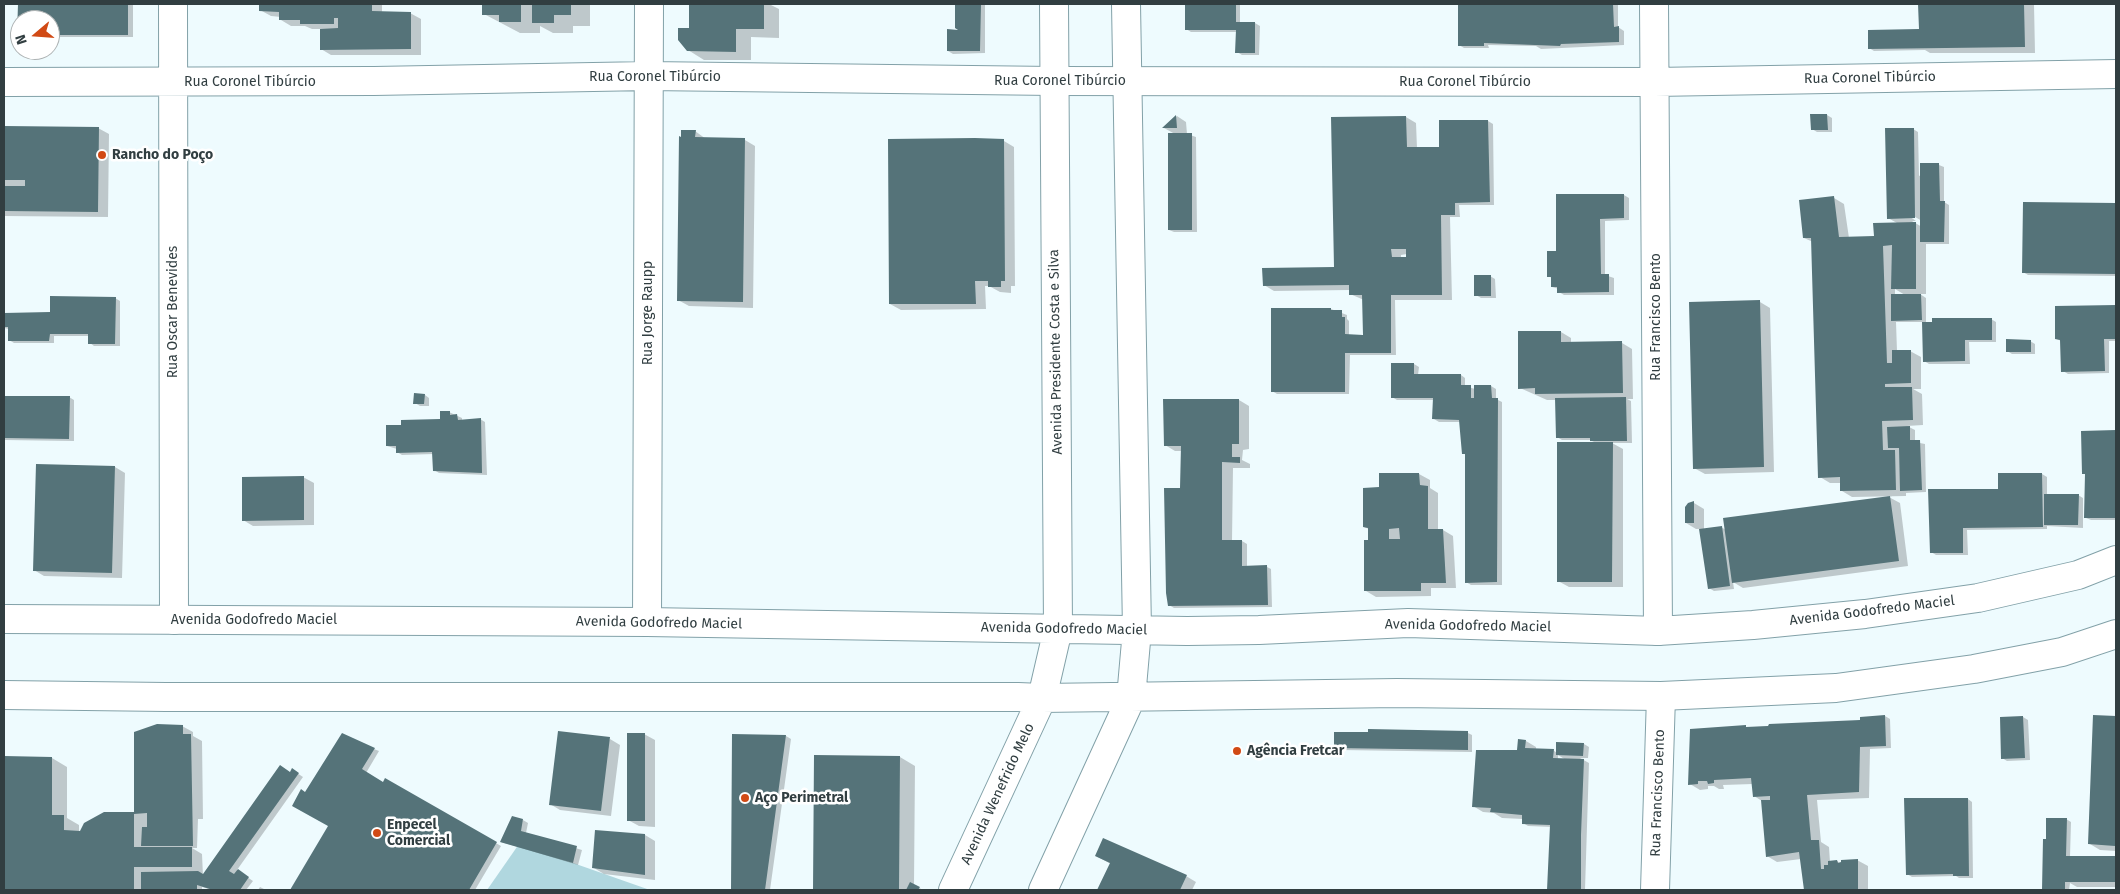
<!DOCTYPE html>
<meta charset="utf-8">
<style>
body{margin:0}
#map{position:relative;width:2120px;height:894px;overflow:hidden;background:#eefbfe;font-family:"Fira Sans",sans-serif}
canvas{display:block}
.frame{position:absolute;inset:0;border:5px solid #313e41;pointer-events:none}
.north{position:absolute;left:10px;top:10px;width:50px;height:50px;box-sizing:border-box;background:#fff;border:1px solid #adb2b3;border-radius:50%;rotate:252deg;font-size:14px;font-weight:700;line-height:20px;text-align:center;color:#313e41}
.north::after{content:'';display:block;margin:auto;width:18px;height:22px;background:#d14a15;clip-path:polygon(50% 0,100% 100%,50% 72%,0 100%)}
</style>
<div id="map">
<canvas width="2120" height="894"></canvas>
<div class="frame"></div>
<div class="north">N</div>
</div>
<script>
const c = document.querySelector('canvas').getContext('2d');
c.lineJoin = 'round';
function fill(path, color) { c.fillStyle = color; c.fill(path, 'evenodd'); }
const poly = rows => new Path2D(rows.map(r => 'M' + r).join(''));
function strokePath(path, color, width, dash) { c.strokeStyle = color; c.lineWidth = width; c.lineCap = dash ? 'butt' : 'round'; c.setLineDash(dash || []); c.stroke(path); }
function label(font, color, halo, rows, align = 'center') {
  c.font = font + ' "Fira Sans",sans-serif'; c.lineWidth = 5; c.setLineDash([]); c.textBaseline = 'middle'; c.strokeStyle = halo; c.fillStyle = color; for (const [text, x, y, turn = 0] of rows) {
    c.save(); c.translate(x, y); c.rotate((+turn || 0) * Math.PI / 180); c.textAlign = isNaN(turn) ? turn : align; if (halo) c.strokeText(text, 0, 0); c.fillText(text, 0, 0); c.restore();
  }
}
fill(poly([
 [519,844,650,890,487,890]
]), '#b0d7df');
fill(poly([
 [19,4,133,4,133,37,50,37,50,20,20,20,20,35,18,34],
 [260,4,382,4,382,12,410,13,421,19,421,55,331,55,321,49,321,29,312,29,305,26,291,26,281,20,281,17,271,16,260,10],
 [484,4,590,4,590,26,573,26,573,33,553,33,540,26,540,33,520,33,484,14],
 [691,4,769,4,779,9,779,38,751,37,751,60,704,60,688,50],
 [956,4,985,4,985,53,953,54,948,51,962,31,956,28],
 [1188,4,1240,4,1240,23,1255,23,1260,26,1259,55,1242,55,1237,52,1237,32,1191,32,1186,29],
 [1459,4,1618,4,1618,27,1624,31,1624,45,1541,49,1536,46,1488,45,1489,48,1464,48,1459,45],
 [1919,4,2034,4,2035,53,1930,53,1925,50,1874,51,1869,48,1920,31],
 [1827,115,1832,118,1832,132,1817,132,1812,129],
 [1177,116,1186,122,1187,134,1196,137,1197,232,1174,232,1169,230,1175,134,1164,128],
 [1406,117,1416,123,1417,148,1439,148,1488,121,1493,124,1494,205,1459,205,1460,217,1450,217,1452,300,1395,300,1396,355,1350,355,1349,394,1277,394,1272,391,1331,309,1347,315,1347,319,1349,321,1349,336,1364,336,1364,300,1350,294,1350,290,1274,291,1264,285,1335,268],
 [1407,254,1407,258,1401,258,1401,255],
 [4,128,98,128,109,134,108,217,4,216],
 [1913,129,1918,132,1919,176,1939,165,1944,167,1944,202,1949,205,1949,244,1926,244,1926,294,1920,294,1926,298,1926,323,1991,319,1996,322,1996,342,1969,342,1970,364,1929,364,1924,361,1923,322,1896,322,1897,351,1910,351,1921,357,1921,389,1913,389,1922,394,1923,425,1907,426,1915,430,1915,442,1925,444,1926,492,1906,493,1906,496,1852,497,1842,491,1841,483,1830,483,1820,477,1813,242,1804,238,1834,198,1844,204,1849,238,1875,238,1897,223,1888,218],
 [1910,214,1922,221,1922,227,1912,221,1916,221,1909,216],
 [1895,289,1905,295,1895,295],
 [695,131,706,139,745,140,755,146,753,308,689,306,678,300],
 [1004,141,1014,147,1015,286,1011,286,1011,293,1000,292,989,286,985,286,986,309,901,310,890,304],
 [1624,195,1629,198,1629,220,1605,221,1605,275,1614,278,1614,295,1564,295,1559,292,1559,289,1552,287,1552,278,1548,276,1558,252],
 [2024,203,2116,205,2116,276,2028,275,2023,272],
 [1490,276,1495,279,1496,298,1481,298,1476,295],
 [115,298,120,301,120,346,94,346,90,343,90,336,54,336,54,343,14,343,9,340,9,329,4,328,4,314,51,313],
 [1760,302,1770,308,1774,472,1705,474,1694,468],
 [2116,306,2116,341,2109,341,2109,373,2068,374,2063,371,2061,341,2057,339,2056,307],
 [1561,332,1571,338,1571,343,1622,343,1632,349,1633,399,1627,399,1631,401,1632,443,1612,443,1623,449,1623,587,1569,587,1558,581,1596,443,1590,440,1562,440,1557,437,1557,400,1547,400,1520,388],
 [2030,341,2035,344,2035,354,2012,354,2007,351],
 [1414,364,1419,367,1418,375,1461,375,1465,378,1465,386,1475,389,1491,386,1496,389,1496,399,1502,402,1502,585,1471,585,1466,582,1466,455,1463,453,1461,422,1439,422,1434,419,1434,400,1397,400,1392,397],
 [425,395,429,398,429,406,420,406,415,403],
 [4,397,69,397,74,400,74,441,4,440],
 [1239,400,1249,406,1249,449,1243,450,1242,460,1250,464,1250,468,1233,468,1232,541,1242,541,1247,544,1247,567,1267,567,1271,569,1272,607,1174,608,1169,605,1181,489,1182,451,1175,451,1165,445],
 [449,412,462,418,462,421,480,419,485,422,487,475,439,473,434,470,434,454,402,455,397,452,397,449,387,446,402,426,441,420],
 [2116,431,2116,520,2091,520,2086,518,2086,475,2083,473,2083,432],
 [37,466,115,467,125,473,122,578,44,576,34,570],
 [1380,474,1419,474,1430,480,1430,488,1438,493,1438,530,1443,530,1453,536,1456,588,1431,588,1431,596,1376,597,1366,591,1369,529,1364,527,1381,489],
 [2042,474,2047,477,2047,495,2078,495,2083,498,2083,528,2047,526,2047,529,1967,530,1968,555,1936,555,1931,552,1999,490],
 [303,477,314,483,314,525,253,526,243,520],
 [1887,496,1900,503,1908,566,1743,588,1733,582,1734,589,1714,591,1709,588,1701,529,1696,529,1686,523,1694,503,1704,509,1704,530,1721,527,1726,530,1888,498],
 [1885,716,1890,719,1891,748,1870,749,1869,798,1817,800,1821,842,1829,847,1830,862,1837,861,1843,865,1857,860,1868,866,1868,890,1805,890,1801,859,1777,862,1767,856,1762,801,1754,796,1753,784,1723,785,1724,789,1719,789,1714,786,1708,786,1708,789,1700,790,1690,784,1691,730,1860,722],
 [2094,716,2116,717,2116,851,2100,850,2090,844],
 [2023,717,2028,720,2030,760,2007,761,2002,758],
 [182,726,193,732,193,736,202,741,203,819,198,819,197,848,192,848,202,854,203,876,290,773,297,773,303,777,237,870,253,881,246,890,212,890,202,887,202,890,4,890,4,758,52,758,67,767,67,818,79,825,79,836,135,813],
 [1369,733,1468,733,1472,735,1472,752,1341,750,1336,747],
 [644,734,655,740,655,827,639,826,628,820],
 [733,735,786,736,791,739,770,890,732,890],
 [610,739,620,745,611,816,560,810,550,804],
 [1526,741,1536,747,1536,750,1553,750,1557,753,1584,744,1589,747,1588,758,1580,758,1589,763,1585,890,1549,890,1552,827,1528,826,1523,823,1523,819,1502,818,1494,813,1483,812,1473,806],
 [1558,755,1566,760,1558,759],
 [374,749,379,751,366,773,382,783,386,780,501,846,475,890,291,890,330,825,306,793],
 [816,756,900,757,915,766,914,885,923,890,814,890],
 [1968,799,1972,802,1973,878,1959,878,1956,876,1912,877,1907,874],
 [2066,819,2071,822,2070,857,2116,857,2116,887,2077,887,2070,883,2069,890,2043,890,2044,841,2047,840],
 [523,820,528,823,526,833,582,850,578,865,501,842],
 [645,835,655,841,655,880,604,874,594,868],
 [1096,856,1186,876,1196,882,1192,890,1099,890,1111,864],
 [260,887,266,890,258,890]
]), '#0003');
fill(poly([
 [18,4,128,4,128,35,50,35,50,20,20,20,20,35,17,35],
 [259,4,372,4,372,11,411,12,411,49,320,50,320,29,338,28,338,18,334,18,334,24,300,24,300,20,279,20,279,12,259,11],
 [482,4,521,4,521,22,499,22,499,15,482,15],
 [532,4,571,4,571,15,554,15,554,23,532,23],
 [689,4,764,4,764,29,736,29,736,52,687,51,678,40,678,28,689,28],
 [955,4,981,4,980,51,947,51,947,29,958,30,955,28],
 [1185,4,1236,4,1236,22,1255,22,1255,53,1235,53,1236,30,1185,30],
 [1458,4,1613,4,1614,27,1619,26,1619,42,1561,44,1560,46,1484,43,1484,46,1458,46],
 [1918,4,2024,4,2025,47,1868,49,1868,30,1919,29],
 [1810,114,1827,114,1828,130,1811,130],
 [1176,115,1177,128,1162,128],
 [1406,116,1407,147,1439,147,1439,120,1488,120,1490,202,1455,203,1455,215,1441,215,1442,295,1391,295,1391,353,1345,353,1345,392,1271,392,1271,308,1331,308,1331,310,1342,310,1342,317,1345,317,1345,334,1363,335,1362,295,1349,295,1349,285,1263,286,1262,268,1334,267,1331,117],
 [1391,249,1406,249,1406,257,1392,257],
 [4,126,99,127,98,212,4,211,4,186,25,186,25,180,4,180],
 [1885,128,1914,128,1915,218,1887,219],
 [681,130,696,130,695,137,745,138,743,302,677,301,679,136,681,137],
 [1168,133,1192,133,1192,230,1168,230],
 [975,138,1004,139,1005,281,1001,281,1001,287,988,287,988,281,975,281,976,304,889,304,888,139],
 [1920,163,1939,163,1940,201,1945,201,1944,242,1920,242],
 [1556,194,1624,194,1624,218,1600,219,1601,274,1609,274,1609,292,1557,293,1557,287,1551,287,1551,277,1547,277,1547,251,1556,251],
 [1834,196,1839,237,1874,236,1873,223,1916,222,1916,289,1891,289,1892,245,1883,246,1887,363,1892,363,1892,350,1911,350,1911,383,1885,384,1885,387,1912,387,1913,420,1882,421,1883,450,1895,450,1896,490,1840,491,1840,477,1818,478,1811,238,1803,238,1799,200],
 [2023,202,2116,203,2116,274,2022,273],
 [1474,275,1491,275,1491,296,1474,296],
 [1891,294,1921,294,1922,320,1891,321],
 [50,296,116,297,115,344,88,344,88,334,50,334,49,341,8,341,8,327,4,327,4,313,50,312],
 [1760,300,1764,467,1693,469,1689,302],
 [2116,305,2116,339,2104,339,2105,371,2061,372,2060,340,2055,339,2055,306],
 [1932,318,1992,318,1992,340,1965,340,1965,361,1923,362,1922,322,1932,322],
 [1518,331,1561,331,1561,342,1622,341,1623,393,1535,394,1535,388,1518,389],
 [2006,339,2031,340,2031,352,2006,352],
 [1391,363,1414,363,1414,374,1461,374,1461,385,1471,385,1471,398,1474,398,1474,385,1491,385,1492,398,1498,398,1497,582,1465,583,1465,454,1462,454,1459,420,1432,419,1433,398,1391,398],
 [414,393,425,394,424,404,413,404],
 [4,396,70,396,69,439,4,438],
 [1626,397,1627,441,1590,441,1590,438,1556,438,1555,398],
 [1163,399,1239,399,1239,444,1232,444,1232,457,1240,457,1240,463,1222,462,1222,540,1242,540,1242,566,1267,565,1268,605,1168,606,1166,593,1164,488,1180,488,1181,446,1164,446],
 [440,411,450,411,450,415,457,414,458,420,481,418,482,473,433,471,432,452,396,453,396,446,386,446,386,425,401,425,401,420,440,419],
 [1910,426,1910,440,1920,440,1922,490,1900,491,1899,448,1888,448,1887,427],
 [2116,430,2116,518,2084,518,2085,474,2082,474,2081,431],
 [1557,442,1613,442,1612,582,1557,582],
 [36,464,115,466,112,573,33,571],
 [1379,473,1419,473,1420,485,1428,486,1428,529,1443,529,1446,583,1421,583,1421,591,1364,591,1364,540,1368,540,1368,528,1363,527,1363,488,1379,487],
 [1399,528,1400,539,1389,539,1389,529],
 [1998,473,2042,473,2043,527,1963,528,1963,553,1930,553,1928,489,1998,489],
 [304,476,304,520,242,521,242,477],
 [2044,494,2079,494,2078,525,2044,525],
 [1890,496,1899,561,1732,583,1723,518],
 [1694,501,1694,523,1685,523,1685,507,1688,503],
 [1722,526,1730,586,1708,589,1699,529],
 [1885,715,1886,746,1860,747,1859,792,1807,795,1811,840,1819,840,1821,869,1824,869,1824,865,1828,865,1828,861,1837,860,1838,863,1841,862,1841,860,1858,859,1858,890,1804,890,1799,852,1766,857,1761,800,1770,800,1770,796,1753,797,1751,778,1714,780,1714,783,1708,784,1707,781,1698,781,1698,784,1688,785,1690,729,1746,725,1746,727,1768,726,1769,724,1860,720,1860,717],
 [2093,715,2116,716,2115,846,2088,844],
 [2023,716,2025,758,2001,759,2000,717],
 [157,724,183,725,183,734,191,734,193,846,141,846,142,827,147,827,147,813,134,814,134,732],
 [1368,729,1468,731,1468,750,1334,748,1334,732,1368,732],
 [558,731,610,737,601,811,549,805],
 [342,733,375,748,362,769,383,782,385,778,497,842,469,890,290,890,328,826,292,806,301,789,305,792],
 [627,733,645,733,645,821,627,821],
 [732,734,786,735,765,890,731,890],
 [1518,739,1526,740,1525,748,1554,749,1553,758,1584,759,1581,835,1581,890,1547,890,1550,825,1522,824,1522,815,1490,812,1491,808,1472,807,1476,750,1517,750],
 [1556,742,1584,743,1583,756,1556,755],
 [814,755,900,756,899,890,813,890],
 [4,756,52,757,52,815,64,815,64,830,80,831,84,823,104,812,134,812,134,847,192,847,192,867,134,867,134,890,4,890],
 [280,765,290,772,292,768,299,773,229,871,234,874,238,869,249,877,240,890,213,890,197,885,197,890,141,890,141,872,198,871,203,874],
 [1904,798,1968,798,1969,876,1953,876,1953,874,1906,875],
 [512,816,523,819,521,831,577,846,573,863,500,842],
 [2046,818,2067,818,2066,856,2116,856,2116,882,2065,882,2065,890,2042,890,2043,839,2046,839],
 [595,830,645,834,645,875,592,868],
 [1103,838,1187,875,1180,890,1097,890,1110,863,1095,856],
 [910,882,920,887,918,890,906,890]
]), '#557379');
const minor = poly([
 [173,4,174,620],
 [1654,4,1658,631],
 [4,82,374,81,648,76,1053,81,1655,82,2116,74],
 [647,622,649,4],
 [1655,890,1661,696]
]);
const primary = poly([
 [4,619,647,622,1187,631,1259,630,1408,623,1658,631,1753,625,1865,614,1978,598,2078,575,2116,560],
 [4,695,166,697,1018,697,1042,698,1397,693,1661,696,1836,688,1974,669,2062,652,2116,634],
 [953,890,1042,698,1058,629,1054,4],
 [1043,890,1131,698,1137,630,1126,4]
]);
strokePath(minor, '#82a1a8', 30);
strokePath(primary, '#82a1a8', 30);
strokePath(minor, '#fff', 28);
strokePath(primary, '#fff', 28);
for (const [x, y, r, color] of [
 [102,155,5,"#d14a15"],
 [1237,751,5,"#d14a15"],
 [745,798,5,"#d14a15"],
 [377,833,5,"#d14a15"]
]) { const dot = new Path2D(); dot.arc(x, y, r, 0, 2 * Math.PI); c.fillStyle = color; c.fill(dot); strokePath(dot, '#fff', 2); }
label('14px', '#313e41', '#fff', [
 ["Rua Coronel Tibúrcio",655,77],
 ["Rua Coronel Tibúrcio",1870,78,-1],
 ["Rua Coronel Tibúrcio",1060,81],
 ["Rua Coronel Tibúrcio",250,82],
 ["Rua Coronel Tibúrcio",1465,82],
 ["Rua Oscar Benevides",173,312,-90],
 ["Rua Jorge Raupp",648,313,-90],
 ["Rua Francisco Bento",1656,317,-90],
 ["Avenida Presidente Costa e Silva",1056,352,-91],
 ["Avenida Godofredo Maciel",1872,611,-7],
 ["Avenida Godofredo Maciel",254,620],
 ["Avenida Godofredo Maciel",659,623,1],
 ["Avenida Godofredo Maciel",1468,626,1],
 ["Avenida Godofredo Maciel",1064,629,1],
 ["Rua Francisco Bento",1658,793,-88],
 ["Avenida Wenefrido Melo",998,794,-65]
]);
label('bold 14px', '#313e41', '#fff', [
 ["Rancho do Poço",112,155],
 ["Agência Fretcar",1247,751],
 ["Aço Perimetral",755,798],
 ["Enpecel",387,825],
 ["Comercial",387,841]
], 'left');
</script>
